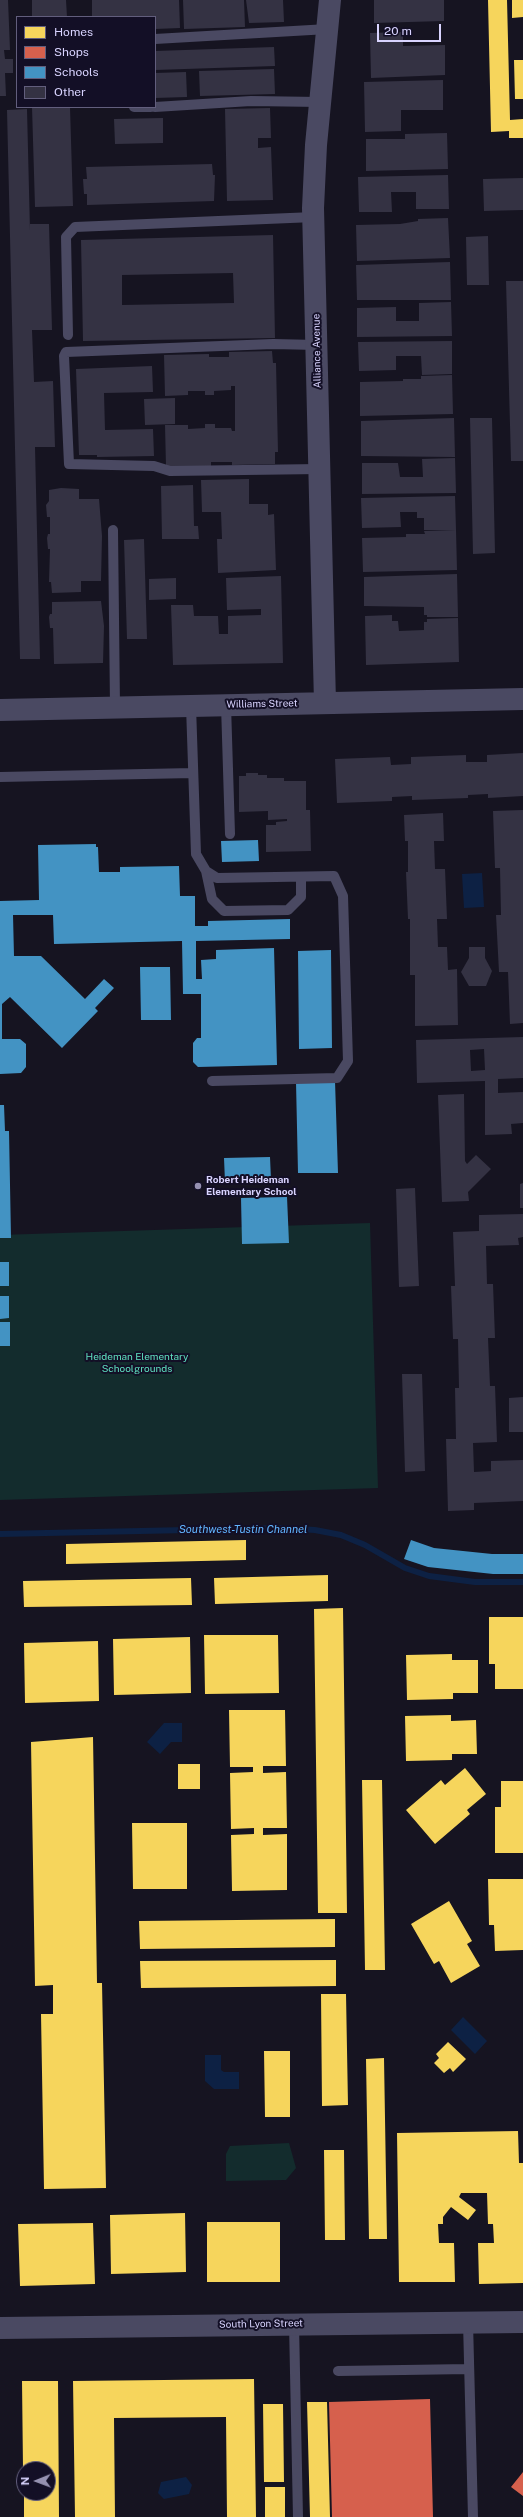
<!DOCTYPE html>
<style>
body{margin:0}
#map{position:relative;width:523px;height:2517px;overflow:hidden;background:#161421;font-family:"Public Sans",sans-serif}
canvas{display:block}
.legend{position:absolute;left:16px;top:16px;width:140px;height:92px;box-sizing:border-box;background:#130f26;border:1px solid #625e7d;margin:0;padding:5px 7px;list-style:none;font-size:12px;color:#d9d4ff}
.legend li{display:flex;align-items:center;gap:8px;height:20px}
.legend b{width:20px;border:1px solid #625e7d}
.north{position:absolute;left:16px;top:2461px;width:40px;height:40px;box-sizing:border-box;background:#130f26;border:1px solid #625e7d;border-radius:50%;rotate:269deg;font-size:11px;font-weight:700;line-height:16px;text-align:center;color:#d9d4ff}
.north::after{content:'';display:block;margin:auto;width:14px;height:18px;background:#9591b1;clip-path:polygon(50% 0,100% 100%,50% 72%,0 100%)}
.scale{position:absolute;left:377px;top:24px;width:64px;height:18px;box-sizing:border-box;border:2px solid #d9d4ff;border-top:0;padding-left:5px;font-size:12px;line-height:14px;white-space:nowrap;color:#d9d4ff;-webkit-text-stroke:3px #130f26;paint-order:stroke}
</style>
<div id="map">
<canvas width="523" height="2517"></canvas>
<ul class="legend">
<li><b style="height:11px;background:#f6d55c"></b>Homes</li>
<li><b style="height:11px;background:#d6604d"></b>Shops</li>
<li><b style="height:11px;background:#4393c3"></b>Schools</li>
<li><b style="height:11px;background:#343243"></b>Other</li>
</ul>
<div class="north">N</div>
<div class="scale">20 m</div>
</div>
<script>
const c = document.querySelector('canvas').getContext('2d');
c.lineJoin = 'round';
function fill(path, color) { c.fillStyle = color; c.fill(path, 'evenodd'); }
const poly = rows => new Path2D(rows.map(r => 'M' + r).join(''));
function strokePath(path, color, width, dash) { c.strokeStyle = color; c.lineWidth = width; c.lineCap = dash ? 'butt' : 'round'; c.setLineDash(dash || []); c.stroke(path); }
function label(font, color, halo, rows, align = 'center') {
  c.font = font + ' "Public Sans",sans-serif'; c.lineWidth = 4; c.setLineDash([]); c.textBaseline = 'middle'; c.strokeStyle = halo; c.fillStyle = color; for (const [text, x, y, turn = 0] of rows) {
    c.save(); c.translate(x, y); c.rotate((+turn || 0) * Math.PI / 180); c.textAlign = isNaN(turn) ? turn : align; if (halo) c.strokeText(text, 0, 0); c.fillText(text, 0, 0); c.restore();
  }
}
fill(poly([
 [370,1223,378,1488,0,1500,0,1235],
 [289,2143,296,2168,286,2180,226,2181,226,2154,230,2146]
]), '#132c2d');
fill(poly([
 [482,873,484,907,464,908,462,874],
 [164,1723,182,1723,182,1742,171,1742,160,1754,147,1742],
 [463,2017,487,2041,475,2054,451,2030],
 [205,2055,221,2055,221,2070,224,2072,239,2072,239,2089,214,2089,205,2081],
 [186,2477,192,2485,189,2494,164,2499,158,2493,161,2482]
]), '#0d2144');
fill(poly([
 [488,0,507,0,510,120,523,119,523,138,509,138,509,131,491,132],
 [512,0,523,0,523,17,512,18],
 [514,60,523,60,523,99,515,99],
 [246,1540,246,1560,66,1564,66,1544],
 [328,1575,328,1601,215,1604,214,1578],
 [191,1578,192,1605,24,1607,23,1581],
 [343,1608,347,1913,318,1913,314,1609],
 [489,1617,523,1617,523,1689,495,1689,495,1664,489,1664],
 [204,1635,278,1635,279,1693,205,1694],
 [190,1637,191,1693,114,1695,113,1639],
 [98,1641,99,1701,25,1703,24,1643],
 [452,1654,452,1660,478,1660,478,1693,453,1693,453,1699,407,1700,406,1655],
 [229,1710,285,1710,286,1766,263,1766,263,1773,286,1772,287,1828,263,1828,263,1835,287,1834,287,1890,232,1891,231,1835,254,1834,254,1828,231,1829,230,1773,253,1772,253,1767,230,1767],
 [451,1715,451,1721,476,1720,477,1754,452,1754,452,1760,406,1761,405,1716],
 [93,1737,97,1983,102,1983,106,2188,44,2189,41,2014,53,2014,53,1985,35,1986,31,1742],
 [178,1764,200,1764,200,1789,178,1789],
 [465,1768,486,1794,467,1810,470,1814,435,1844,406,1810,441,1780,445,1785],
 [362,1780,382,1780,385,1970,365,1970],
 [501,1781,523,1781,523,1853,495,1853,495,1807,501,1807],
 [132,1823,187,1823,187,1889,133,1889],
 [488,1879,523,1879,523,1950,495,1951,494,1925,489,1925],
 [449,1901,472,1941,467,1944,480,1966,451,1983,439,1961,434,1964,411,1924],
 [335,1919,335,1947,140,1949,139,1921],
 [336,1960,336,1986,141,1988,140,1961],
 [321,1994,346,1994,348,2105,322,2106],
 [448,2042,466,2059,453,2072,450,2068,444,2073,434,2063,439,2058,436,2054],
 [264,2051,290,2051,290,2117,265,2117],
 [384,2058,387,2239,369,2239,366,2059],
 [518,2131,519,2163,523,2163,523,2283,479,2284,478,2243,494,2243,493,2224,488,2224,487,2193,461,2193,459,2197,476,2210,468,2220,451,2207,443,2217,443,2224,438,2224,439,2243,454,2243,455,2282,399,2282,397,2133],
 [324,2150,344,2150,345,2240,325,2240],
 [185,2213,186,2272,111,2274,110,2215],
 [207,2222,280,2222,280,2282,207,2282],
 [93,2223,95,2284,20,2286,18,2224],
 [254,2379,256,2517,227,2517,226,2417,114,2418,115,2517,75,2517,73,2381],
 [22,2381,58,2381,59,2517,24,2517,24,2493,48,2493,48,2469,23,2469],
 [307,2402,327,2402,330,2517,310,2517],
 [263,2404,283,2404,284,2482,264,2482],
 [265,2487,285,2487,285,2517,265,2517]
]), '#f6d55c');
fill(poly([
 [430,2399,433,2517,332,2517,329,2402],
 [523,2472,523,2496,511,2487]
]), '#d6604d');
fill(poly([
 [258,840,259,861,222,862,221,841],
 [96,844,96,847,98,847,99,872,120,872,120,867,179,866,180,896,195,896,195,926,208,926,208,921,290,919,290,939,196,941,196,979,202,979,201,960,216,959,216,950,274,948,277,1065,198,1067,193,1062,193,1043,197,1038,201,1038,201,994,183,994,182,941,54,944,53,915,13,915,14,956,41,956,85,999,104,979,114,988,95,1008,98,1011,62,1048,10,997,2,1004,2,1039,20,1039,26,1044,26,1067,21,1073,0,1074,0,901,39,900,38,845],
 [331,950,332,1048,299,1049,298,951],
 [140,967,170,967,171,1020,141,1020],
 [335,1081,338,1173,298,1173,296,1082],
 [0,1105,4,1105,5,1131,9,1131,11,1238,0,1238],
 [270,1157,271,1180,225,1182,224,1158],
 [287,1197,289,1243,242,1244,241,1198],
 [0,1262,9,1262,9,1286,0,1286],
 [0,1296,9,1296,9,1318,0,1319],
 [0,1322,10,1322,10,1346,0,1346],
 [411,1540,434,1548,492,1554,523,1554,523,1574,493,1574,428,1567,404,1559]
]), '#4393c3');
strokePath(poly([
 [0,1534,281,1528,315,1530,341,1535,365,1545,405,1568,429,1576,475,1582,523,1582]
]), '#0d2144', 6);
fill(poly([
 [0,0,8,0,10,50,4,50,5,59,13,59,13,73,5,73,6,96,0,96],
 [32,0,66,0,67,17,32,17],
 [92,0,179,0,180,28,155,29,155,17,92,17],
 [183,0,244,0,245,27,184,29],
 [246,0,283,0,284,22,249,23],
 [374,0,444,0,444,21,374,23],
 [403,32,403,46,445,45,445,75,371,78,370,33],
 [274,47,275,66,155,70,155,51],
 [274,69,275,94,200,96,199,71],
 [186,72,187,97,155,98,155,73],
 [443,80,443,110,401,110,401,131,365,132,364,82],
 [32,107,70,107,73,206,35,207],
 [270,108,271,138,258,138,258,148,271,147,273,200,227,201,225,109],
 [27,109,30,231,30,224,49,224,52,330,32,330,34,382,53,381,55,447,35,447,40,659,20,659,7,110],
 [163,118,163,143,115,144,114,119],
 [447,133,448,169,366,171,366,139,405,139,405,134],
 [212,164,213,175,215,175,214,201,87,205,87,194,84,194,83,179,87,179,86,167],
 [448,175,449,209,416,209,416,192,391,192,392,212,359,212,358,177],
 [523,178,523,210,484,211,483,179],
 [448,218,450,258,357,261,356,225,400,224,418,221,418,219],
 [273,235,275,338,83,341,81,240],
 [233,273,234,303,122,305,122,275],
 [488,236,489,285,467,285,466,237],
 [450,262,451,300,357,300,356,265],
 [506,281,523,281,523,461,511,461],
 [451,302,452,336,357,337,357,308,396,307,396,321,419,321,419,303],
 [452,341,452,374,422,375,421,356,396,356,396,370,359,371,358,342],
 [272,351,273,363,276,363,278,452,275,452,275,464,232,465,232,462,211,462,211,466,166,467,165,425,188,425,188,429,205,428,205,424,215,424,215,428,231,428,232,431,235,431,235,386,231,386,231,390,214,391,214,395,205,395,205,391,188,391,188,395,165,396,164,355,209,354,209,357,229,357,229,352],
 [152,366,153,392,104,393,105,430,153,429,154,456,97,457,97,455,79,455,76,369],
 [452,375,453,414,360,416,360,382,403,381,403,379,421,379,421,376],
 [175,398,175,424,145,425,144,399],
 [454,418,455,457,361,456,361,421],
 [470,418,492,418,495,553,473,554],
 [455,458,456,493,362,494,362,463,398,463,400,477,423,477,422,459],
 [249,479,249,504,268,504,268,515,274,514,276,570,218,573,217,539,222,539,221,512,202,512,201,480],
 [193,485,194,526,198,526,199,539,162,539,161,486],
 [61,488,79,489,79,499,99,499,102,536,101,581,81,581,81,592,52,593,51,582,49,582,50,549,48,549,47,538,48,534,50,534,50,517,47,517,46,505,49,501,49,490],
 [455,496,456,530,424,530,424,518,417,518,417,512,400,512,401,527,362,528,361,498],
 [456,530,457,570,363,572,362,538,406,537,406,534,425,534,424,531],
 [144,539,147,639,127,639,124,540],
 [457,574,458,617,427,617,427,615,424,615,424,607,364,606,364,577],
 [281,576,283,663,173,665,171,605,193,605,194,616,218,616,219,634,228,634,228,616,261,615,261,609,227,610,226,578],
 [176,578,176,599,149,600,149,579],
 [101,601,104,626,103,663,54,664,53,628,50,628,49,617,50,614,52,614,52,602],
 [392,615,392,621,398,621,399,631,424,630,424,622,427,622,427,619,458,618,459,662,366,665,365,616],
 [523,753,523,796,488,798,488,794,468,795,468,798,412,800,412,796,392,797,392,801,337,803,335,759,390,757,391,765,411,764,411,757,466,755,466,762,487,762,487,755],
 [246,773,258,773,258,775,267,775,267,778,284,778,284,781,306,781,306,810,310,810,311,851,266,852,266,825,276,825,276,822,287,821,287,819,268,820,268,811,239,812,239,776,246,776],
 [523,810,523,1023,510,1024,508,972,499,972,496,915,501,915,500,868,495,868,493,811],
 [443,813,444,841,434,841,435,869,445,869,447,919,437,919,438,947,447,947,448,970,457,969,458,1025,415,1026,415,975,410,975,410,919,408,919,406,872,408,872,408,841,405,841,404,815],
 [469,947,485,947,485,958,492,971,486,986,469,986,461,972,469,958],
 [523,1037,523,1078,498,1079,498,1093,523,1092,523,1123,511,1124,512,1134,485,1135,485,1081,417,1083,416,1040],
 [484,1049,485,1070,471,1071,470,1050],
 [464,1094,465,1161,467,1164,476,1155,491,1169,468,1192,469,1201,442,1202,438,1095],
 [523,1183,523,1208,520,1208,520,1184],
 [415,1188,419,1286,399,1287,396,1189],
 [523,1214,523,1237,518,1238,519,1245,486,1246,487,1284,493,1284,495,1338,488,1338,490,1386,495,1386,497,1442,473,1443,474,1472,491,1471,491,1461,523,1460,523,1501,474,1503,474,1510,448,1511,446,1439,456,1439,455,1388,459,1388,458,1339,453,1339,451,1286,455,1286,453,1232,479,1231,479,1215],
 [402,1374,422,1374,425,1471,405,1472],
 [523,1397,523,1432,509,1432,509,1398]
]), '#343243');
strokePath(poly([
 [155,39,328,29],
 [134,107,151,107],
 [155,107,251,101,320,102],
 [68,335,66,237,75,227,314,217],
 [317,345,273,344,66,352,64,356,69,464,154,466,170,471,320,469],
 [113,530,115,707],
 [226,705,230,834],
 [191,706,196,854,206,871,212,899,224,911,288,910,301,897,301,877],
 [0,777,193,773],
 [206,871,217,878,334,876,343,896,348,1061,337,1078,212,1081],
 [468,2322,473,2517],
 [294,2324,298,2517],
 [338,2371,469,2369]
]), '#4a4962', 10);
strokePath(poly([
 [325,703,313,208,316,145,330,0],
 [0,710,523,699],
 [0,2328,523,2322]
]), '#4a4962', 22);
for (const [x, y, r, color] of [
 [198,1186,4,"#9591b1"]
]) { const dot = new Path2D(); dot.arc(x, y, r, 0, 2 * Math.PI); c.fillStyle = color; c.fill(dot); strokePath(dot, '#130f26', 1.5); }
label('10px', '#d9d4ff', '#130f26', [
 ["Alliance Avenue",317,351,-91],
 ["Williams Street",262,704,-1],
 ["South Lyon Street",261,2324,-1]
]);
label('bold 10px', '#d9d4ff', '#130f26', [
 ["Robert Heideman",206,1180],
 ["Elementary School",206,1192]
], 'left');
label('10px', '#5fe0c0', '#130f26', [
 ["Heideman Elementary",137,1357],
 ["Schoolgrounds",137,1369]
]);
label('italic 11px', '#62b6ff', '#130f26', [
 ["Southwest-Tustin Channel",243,1530]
]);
</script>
